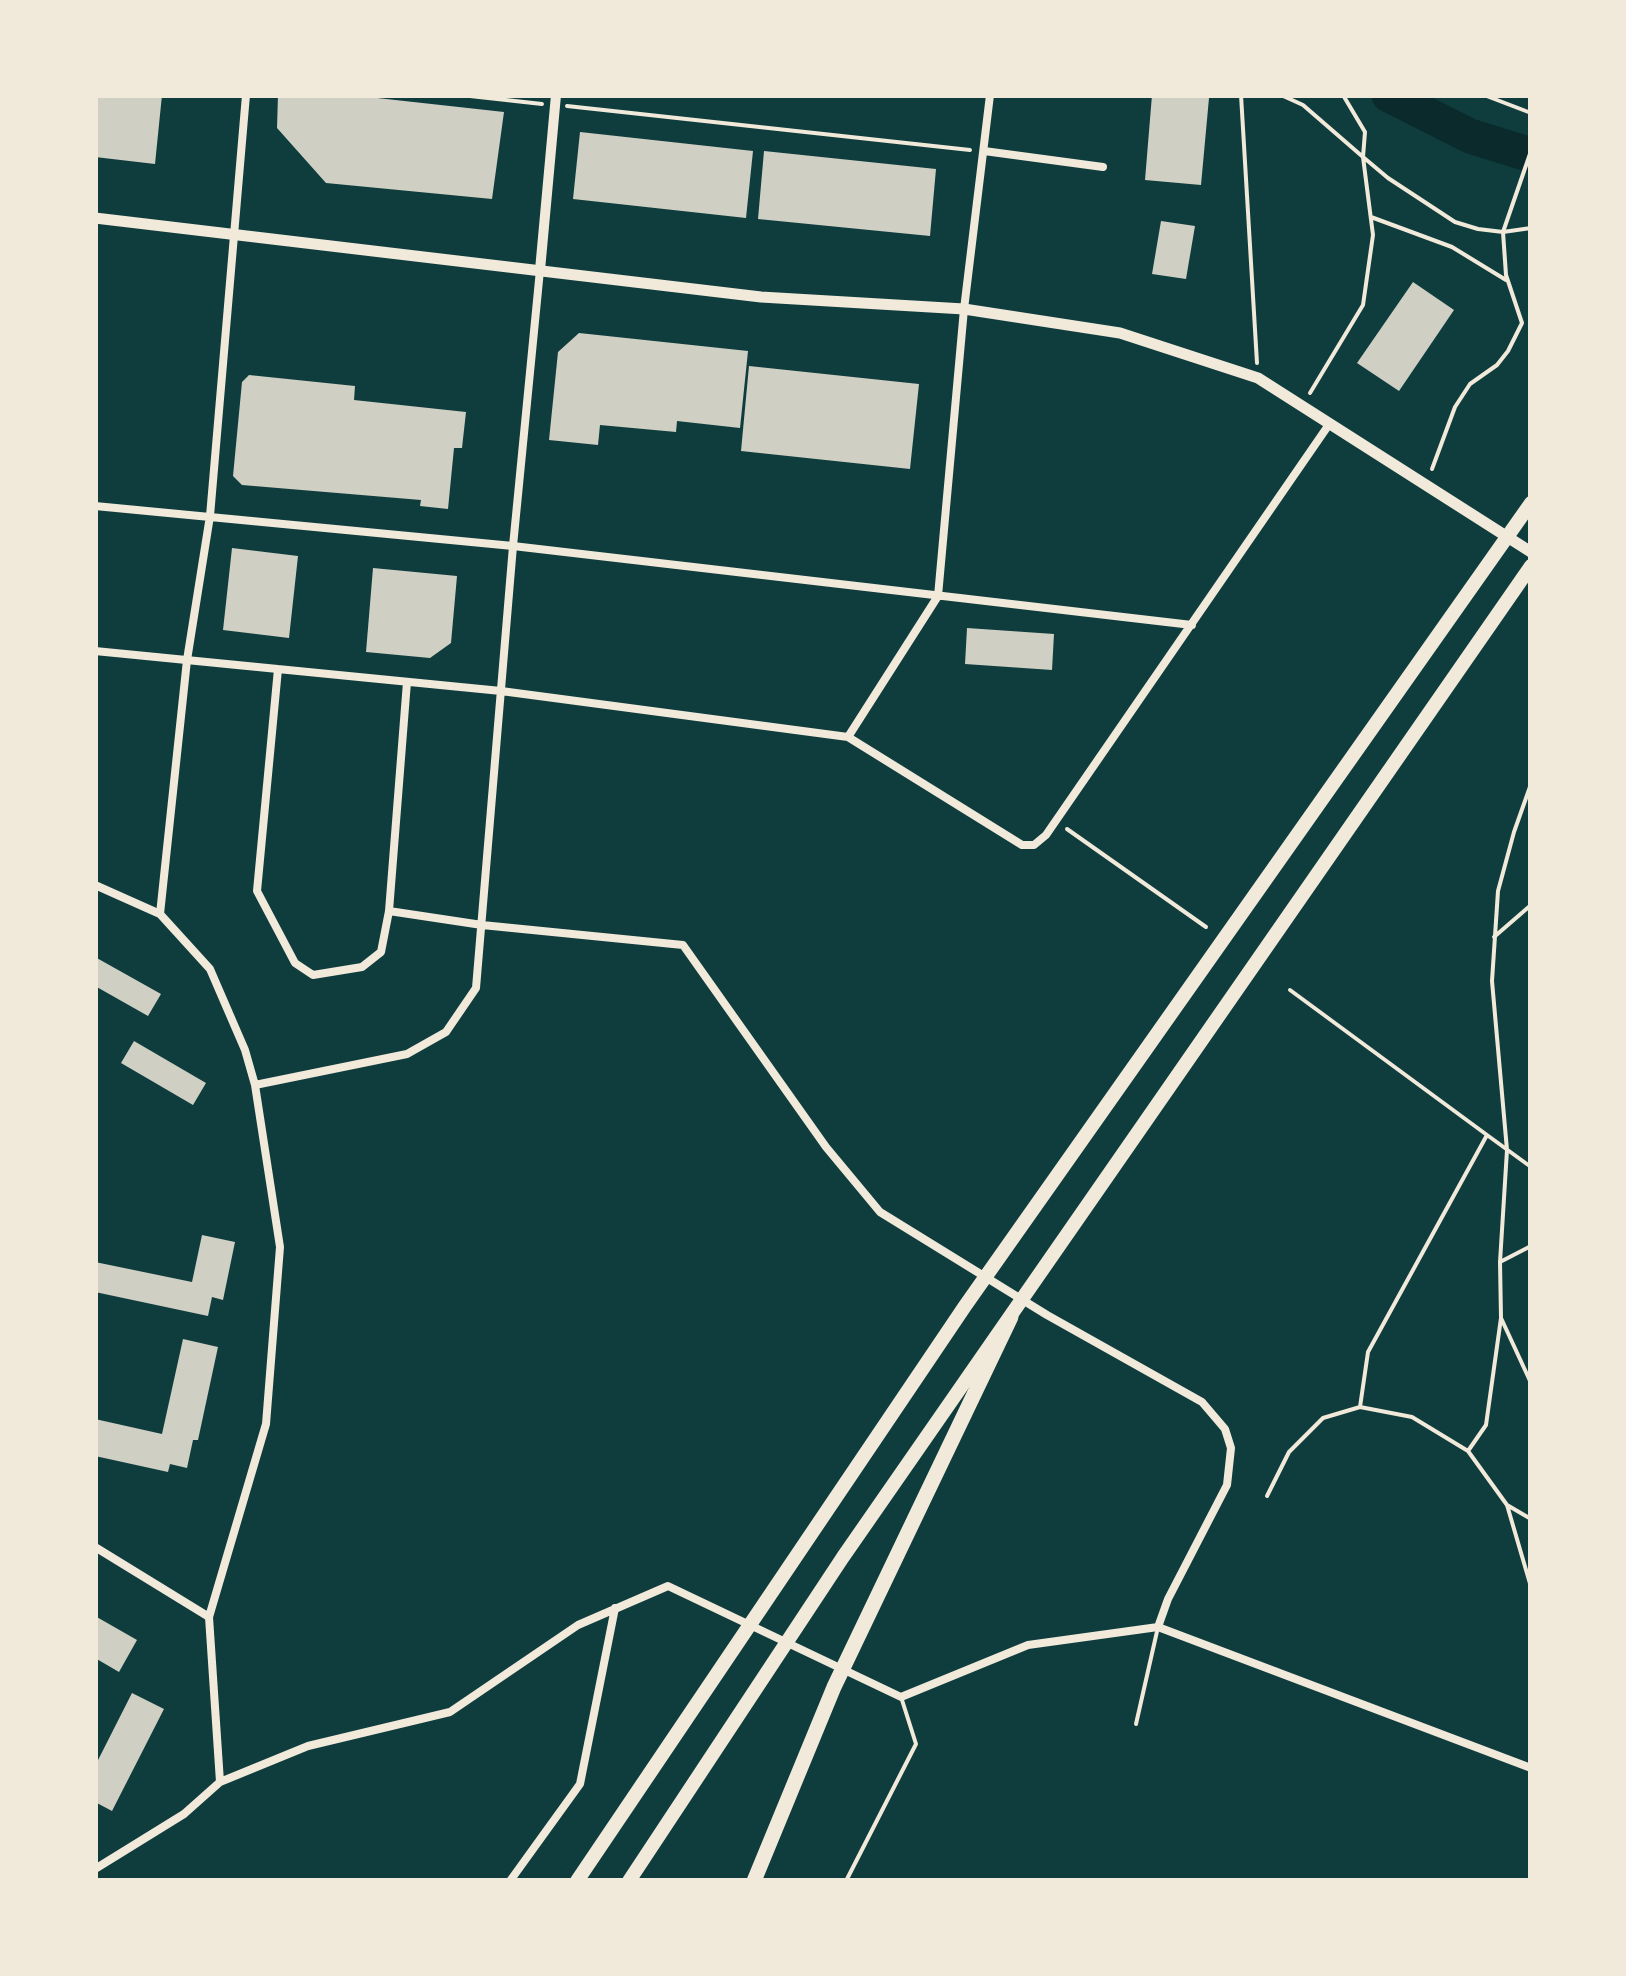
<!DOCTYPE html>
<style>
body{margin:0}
#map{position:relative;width:1626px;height:1976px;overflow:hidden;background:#0f3d3e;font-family:Lato,sans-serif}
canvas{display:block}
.frame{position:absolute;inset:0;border:98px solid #f1e9da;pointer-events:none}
</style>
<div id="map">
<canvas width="1626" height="1976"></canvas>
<div class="frame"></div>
</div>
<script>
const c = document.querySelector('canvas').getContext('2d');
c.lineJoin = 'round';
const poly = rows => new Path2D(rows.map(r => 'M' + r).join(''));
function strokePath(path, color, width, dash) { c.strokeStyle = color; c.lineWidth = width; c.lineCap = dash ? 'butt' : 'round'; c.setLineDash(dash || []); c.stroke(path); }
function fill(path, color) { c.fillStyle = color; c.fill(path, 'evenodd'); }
strokePath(poly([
 [1389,95,1470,136,1531,155]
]), '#0a2a2b', 35);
fill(poly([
 [95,95,162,95,155,164,95,157],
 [278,95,350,95,504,112,492,199,326,183,277,128],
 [1152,95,1209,98,1201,185,1145,180],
 [580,132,753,151,746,218,573,199],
 [764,151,936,169,930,236,758,219],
 [1161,221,1195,226,1186,279,1152,274],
 [1413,282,1454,310,1399,391,1357,363],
 [579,333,748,351,740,428,677,421,676,432,600,425,598,445,549,440,558,352],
 [749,366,919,384,910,469,741,451],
 [249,375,355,386,354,400,466,412,462,448,454,448,448,509,420,506,421,500,242,485,233,476,242,382],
 [232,548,298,556,289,638,223,630],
 [373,568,457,576,451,643,430,658,366,652],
 [967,628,1054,634,1052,670,965,664],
 [95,957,161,994,148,1016,95,986],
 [134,1041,206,1083,193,1105,121,1063],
 [202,1235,235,1242,223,1300,212,1297,208,1316,95,1292,95,1262,192,1282],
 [183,1339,218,1347,198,1440,193,1440,187,1468,170,1464,168,1472,95,1456,95,1419,162,1434],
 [95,1616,137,1640,119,1672,95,1658],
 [132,1693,164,1709,112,1811,95,1802,95,1766]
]), '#cfcfc3');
strokePath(poly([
 [461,95,542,104],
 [1241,95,1257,363],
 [1281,95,1303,105,1363,157,1373,235,1363,305,1310,393],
 [1343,95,1365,132,1363,157,1388,178,1455,222,1478,229,1503,232,1531,228],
 [1484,95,1531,113],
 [567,106,970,150],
 [1371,217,1452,247,1506,280],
 [1432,469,1455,407,1470,384,1497,365,1508,351,1522,323,1506,275,1503,232,1531,151],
 [1531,784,1514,832,1498,891,1492,981,1507,1150,1500,1262,1501,1318,1531,1383],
 [1067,829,1206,927],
 [1494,937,1531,905],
 [1290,990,1487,1135,1368,1352,1360,1407],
 [1487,1135,1531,1167],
 [1500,1262,1531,1246],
 [1468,1451,1486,1425,1501,1318],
 [1267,1496,1289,1452,1323,1418,1360,1407,1412,1417,1468,1451,1507,1505,1531,1587],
 [1507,1505,1531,1519]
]), '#f1e9da', 4);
strokePath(poly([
 [1136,1724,1158,1627],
 [846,1881,916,1744,902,1700]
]), '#f1e9da', 4);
strokePath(poly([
 [984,151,1103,167],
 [95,506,513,546,1192,625],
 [95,651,501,691,848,737,1022,845,1034,845,1046,835,1330,423],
 [278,669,257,891,295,963,313,975,362,967,381,952,389,911,407,682],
 [848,737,938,596,964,309,990,95],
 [95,885,160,914,210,969,245,1050,255,1085,280,1247,266,1424,209,1617,220,1782],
 [389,911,482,925,683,945,826,1147,880,1212,1047,1315,1202,1402,1225,1429,1231,1448,1227,1485,1168,1599,1158,1627],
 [160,914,187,660,210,516,246,95],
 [255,1085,407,1054,446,1032,476,988,513,546,540,270],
 [95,1547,209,1617],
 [95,1869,184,1814,220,1782,308,1746,450,1712,578,1625,668,1586,901,1697,1028,1645,1158,1627,1531,1768],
 [510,1881,580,1784,615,1608]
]), '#f1e9da', 8);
strokePath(poly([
 [540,270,556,95]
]), '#f1e9da', 10);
strokePath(poly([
 [95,218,761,297,964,309,1120,333,1258,378,1531,552]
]), '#f1e9da', 11);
strokePath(poly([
 [577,1881,965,1306,1531,503],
 [629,1881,843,1557,1531,566]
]), '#f1e9da', 14);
strokePath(poly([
 [754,1881,834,1687,1011,1317]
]), '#f1e9da', 15);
</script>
